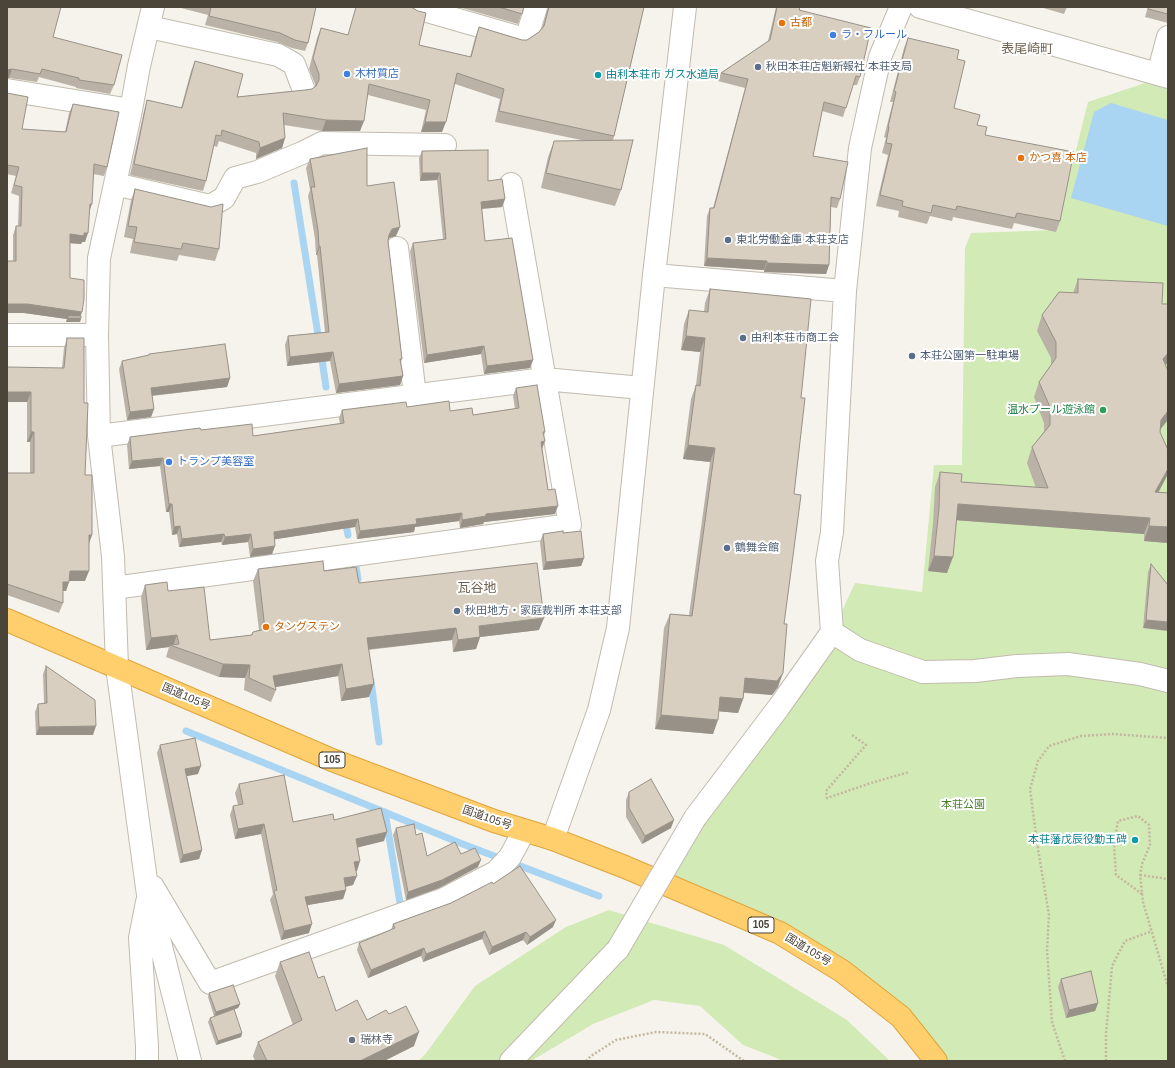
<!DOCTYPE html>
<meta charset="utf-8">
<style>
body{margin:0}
#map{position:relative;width:1175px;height:1068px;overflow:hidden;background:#f6f3ec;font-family:Helvetica,sans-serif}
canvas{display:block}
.frame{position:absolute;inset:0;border:8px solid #4b4439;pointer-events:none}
</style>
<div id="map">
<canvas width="1175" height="1068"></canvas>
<div class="frame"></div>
</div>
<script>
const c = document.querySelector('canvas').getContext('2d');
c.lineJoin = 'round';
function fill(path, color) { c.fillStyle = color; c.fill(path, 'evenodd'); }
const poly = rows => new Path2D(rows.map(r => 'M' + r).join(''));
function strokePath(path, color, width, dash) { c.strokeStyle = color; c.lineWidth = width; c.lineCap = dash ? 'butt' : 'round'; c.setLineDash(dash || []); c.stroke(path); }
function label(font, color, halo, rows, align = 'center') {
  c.font = font + ' Helvetica,"Noto Sans JP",sans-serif'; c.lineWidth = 4; c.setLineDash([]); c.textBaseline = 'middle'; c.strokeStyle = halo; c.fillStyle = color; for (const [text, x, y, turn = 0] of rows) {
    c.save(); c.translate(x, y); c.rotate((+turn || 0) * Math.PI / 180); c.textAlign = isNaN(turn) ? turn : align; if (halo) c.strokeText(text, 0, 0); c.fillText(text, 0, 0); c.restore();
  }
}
fill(poly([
 [1145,83,1168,89,1168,1061,936,1061,841,971,658,882,832,632,855,583,922,592,934,465,962,465,965,248,971,233,1056,230,1088,102],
 [609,910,724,945,847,1020,890,1061,784,1061,743,1045,700,1006,654,1000,593,1024,531,1061,419,1061,427,1052,475,986,566,927]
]), '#d2eab5');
fill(poly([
 [1111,103,1168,120,1168,226,1071,198,1094,112]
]), '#a9d4f2');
strokePath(poly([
 [294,183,319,341],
 [321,353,326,387],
 [345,520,348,535],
 [356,567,358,579],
 [371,681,379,742],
 [186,731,460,843,599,896],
 [385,812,400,903]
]), '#a9d4f2', 7);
const minor = poly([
 [153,7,139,66,131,110,99,258,97,335,99,436,113,556,117,667,148,895,190,1061],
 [413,7,521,38,528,33,536,7],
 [920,7,1168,77],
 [149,27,278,55,294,64,303,88],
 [1158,74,1168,37],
 [7,90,131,110],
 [115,184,210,206,224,198,235,178,257,172,302,153,322,143,445,145],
 [397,248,415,395],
 [654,275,845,291],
 [7,335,97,335],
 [99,436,544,379,642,388],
 [114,588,570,525,511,184],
 [832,632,860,650,923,672,975,671,1017,666,1068,664,1140,674,1168,681],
 [695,818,779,707,832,632,827,561,832,532,845,291,860,148,880,57,901,7],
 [553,839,599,710,618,628,654,275,685,7],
 [153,887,210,983,444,899,496,872,510,857,524,831],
 [147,902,140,938,147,1046,147,1061],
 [511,1061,618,949]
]);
const highway = poly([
 [7,620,332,760,494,821,553,839,625,867,780,933,842,971,901,1017,936,1061]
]);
strokePath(minor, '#c2bbae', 24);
strokePath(highway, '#e0a43c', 24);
strokePath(poly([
 [852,735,866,745,826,791,827,798,871,783,909,772],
 [1140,875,1168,879],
 [1142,894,1116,875,1114,844,1118,821,1138,816,1149,825,1150,845,1142,864,1140,875,1143,902,1168,987],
 [586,1061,591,1056,616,1040,656,1032,705,1034,744,1061],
 [1065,1061,1052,1022,1047,950,1049,915,1037,843,1030,789,1038,761,1049,746,1081,736,1113,734,1168,738],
 [1106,1061,1106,1034,1112,966,1125,941,1152,931]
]), '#c4b79f', 2.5, [2, 2]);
strokePath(minor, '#fff', 22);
strokePath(highway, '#ffcf6e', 22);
const minorBridge = poly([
 [618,949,695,818]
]);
strokePath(minorBridge, '#c2bbae', 24, []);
strokePath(minorBridge, '#fff', 22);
fill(poly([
 [7,7,53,37,114,85,110,94,76,88,76,87,39,77,37,82,9,78],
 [181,7,316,7,308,43,305,51,292,48,277,42,205,25,208,15,181,8],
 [356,7,411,7,419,45,470,57,475,38,479,27,522,40,527,40,539,32,542,28,548,7,644,7,614,136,613,141,621,190,615,206,541,188,548,157,554,141,586,141,495,122,500,99,455,84,442,132,421,132,426,110,368,95,360,131,322,131,284,125,285,138,282,148,256,159,256,153,219,141,217,147,214,146,206,181,203,191,130,175,144,111,147,100,181,108,191,71,195,61,237,97,305,90,312,89,315,87,315,84,309,69,317,38,321,28,348,35],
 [463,7,524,7,518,24,462,8],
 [776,7,800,7,799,10,860,77,857,85,853,85,843,117,822,111,813,156,840,199,837,208,831,207,829,265,826,274,764,272,764,270,704,266,707,216,710,208,713,208,745,88,718,81,721,73,768,41],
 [1040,7,1067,7,1064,14],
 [1148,7,1168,7,1168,23,1145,17],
 [908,38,957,59,954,108,977,125,1060,221,1056,232,1014,223,1012,229,953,217,952,221,930,216,927,224,898,217,899,211,876,206,888,155,882,153,886,138,884,137,893,102,890,102,904,48],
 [7,93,22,129,65,132,69,113,73,104,107,167,104,176,93,174,89,211,85,242,82,242,81,244,70,243,70,278,81,318,80,322,66,322,67,319,24,313,13,261,13,235,16,226,18,226,19,196,11,193,16,176,7,174],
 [422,151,488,181,505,199,502,207,482,209,485,241,533,360,530,368,484,374,481,354,424,363,410,251,413,243,443,239,437,180,420,181,419,158],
 [310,159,367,186,396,236,389,238,388,240,402,359,401,362,403,376,400,385,336,393,330,361,287,366,285,345,288,336,325,332,317,255,316,255,315,239,308,196,310,190,306,168],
 [135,189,219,249,215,261,179,255,177,261,130,253,133,239,124,237,131,200],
 [1078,279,1162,304,1168,304,1168,362,1166,365,1160,432,1168,450,1168,473,1158,493,1168,493,1168,543,1144,541,1144,534,957,520,947,573,928,571,933,524,935,487,940,472,961,482,1036,488,1027,463,1032,447,1044,432,1044,423,1034,397,1039,382,1051,366,1051,358,1037,331,1042,315,1073,293],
 [710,289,801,398,784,624,778,687,772,695,744,693,743,699,738,713,719,711,713,734,655,729,664,628,670,614,689,615,710,462,683,459,691,399,696,385,700,352,681,350,684,324,689,310,704,312,705,303],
 [67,338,85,475,92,535,89,544,85,581,69,581,66,591,63,591,63,603,59,613,7,595,7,473,30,473,30,442,27,442,27,402,7,402,62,368,64,348],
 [149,354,230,378,227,387,152,396,154,409,151,417,127,420,119,369,122,361,148,356],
 [516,388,545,432,544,436,542,448,548,490,555,514,484,522,483,524,460,528,459,521,415,527,414,532,357,539,355,527,275,539,275,546,272,554,250,557,248,542,222,545,221,542,179,547,177,534,172,535,169,512,166,512,160,466,129,469,127,445,130,437,201,430,253,436,340,424,339,418,342,410,407,407,450,411,473,415,515,409,513,396],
 [563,533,584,558,581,566,543,570,540,542,543,534],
 [1151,564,1168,585,1143,628,1148,572],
 [258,569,324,571,359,583,539,630,480,637,476,649,453,652,452,640,368,650,369,697,341,701,338,676,275,687,276,690,271,702,244,690,245,678,219,677,166,657,169,647,146,650,141,597,145,585,168,591,210,640,251,635,253,632,259,630,253,581],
 [46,666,93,735,36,735,35,712,38,704,44,704,43,674],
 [160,745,198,774,187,776,202,850,199,859,180,863,157,753],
 [239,784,293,822,334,820,384,841,357,847,357,871,355,871,353,885,345,887,346,890,343,899,308,905,309,933,281,940,270,900,273,894,261,834,235,839,230,815,233,806,238,805,235,793],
 [629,792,671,828,642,844,626,817,626,800],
 [396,828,416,835,427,856,461,854,478,867,439,888,406,900,393,835],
 [493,884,553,927,527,945,523,940,489,955,482,939,423,962,421,956,368,978,357,950,359,943,391,930,393,924,451,903],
 [280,962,318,978,336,1011,367,1020,389,1014,414,1046,384,1061,255,1061,253,1056,258,1042,293,1025,275,976],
 [1061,979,1098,1003,1095,1011,1066,1018,1058,987],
 [209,993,240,1004,238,1008,214,1016,208,997],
 [210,1018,242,1033,241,1037,216,1045,208,1022]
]), '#bab2a6');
fill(poly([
 [12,69,9,78,7,78,7,70],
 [326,120,364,121,360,131,322,131],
 [425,122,446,122,442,132,421,132],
 [285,138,282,148,256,159,260,148],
 [422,173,440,173,437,180,420,181],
 [505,199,502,207,479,209,481,202],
 [90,204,92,204,89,212],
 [400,227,396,236,389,238,385,243,392,229],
 [88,233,85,242,82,242,81,244,67,243,70,234],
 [319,246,320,246,317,255,316,255],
 [707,258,767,261,764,270,704,266],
 [767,263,829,265,826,274,764,272],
 [7,304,27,304,82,312,80,318,81,318,80,322,66,322,68,316,67,319,24,313,7,313],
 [686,336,705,338,700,352,681,350],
 [484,346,481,354,424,363,427,355],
 [333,352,330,361,287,366,290,357],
 [1168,353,1168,362,1157,375,1163,359],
 [533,360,530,368,484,374,487,366],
 [403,376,400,385,336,393,339,384],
 [230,378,227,387,148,396,151,388],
 [7,392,31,392,27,402,7,402],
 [154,409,151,417,127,420,130,412],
 [1168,411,1168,420,1155,436,1161,420],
 [31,432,34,432,30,442,27,442],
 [545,441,542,449,541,442],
 [688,445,715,448,710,462,683,459],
 [163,458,160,466,129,469,132,461],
 [1168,469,1168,473,1167,476,1150,508,1155,492],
 [169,504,172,504,169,512,166,512],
 [958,504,1150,518,1144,534,953,520],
 [558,506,555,514,484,522,483,524,460,528,462,520,486,514],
 [462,513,459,521,415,527,414,532,357,539,360,531,416,519],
 [358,519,355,527,271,540,274,532],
 [180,526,177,534,172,535,174,527],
 [1149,526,1168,527,1168,543,1144,541],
 [224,534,221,542,179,547,182,539],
 [251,534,248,542,222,545,225,537],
 [89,535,92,535,88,545],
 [275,546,272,554,250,557,253,549],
 [934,556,953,557,947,573,928,571],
 [584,558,581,566,543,570,546,562],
 [70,571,89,571,85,581,66,581],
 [63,582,69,582,66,591,59,591],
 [544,618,539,630,480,637,476,649,453,652,458,640,479,626],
 [1146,620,1168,622,1168,631,1143,628],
 [456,628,452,640,362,650,367,638],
 [177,635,173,646,170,645,169,647,146,650,151,638],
 [223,664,250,665,245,678,219,677],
 [342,664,338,676,271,688,273,676],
 [783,673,778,687,772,695,740,692,745,678],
 [374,684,369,697,341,701,346,689],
 [720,697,743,699,738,713,715,711],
 [661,715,718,720,713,734,655,729],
 [96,726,93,735,36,735,39,727],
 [201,766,198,774,182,777,185,769],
 [674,820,671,828,642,844,645,836],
 [264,824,261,834,235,839,238,829],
 [387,832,384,841,352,849,356,839],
 [202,850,199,859,180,863,183,855],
 [481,860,478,867,439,888,406,900,408,892],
 [360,861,357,871,350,871,354,862],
 [357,876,353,885,340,888,344,878],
 [346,890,343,899,302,906,305,897],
 [556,920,553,927,527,945,530,937],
 [312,924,309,933,281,940,284,931],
 [485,931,482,939,423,962,426,954],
 [526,932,523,940,489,955,492,947],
 [424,948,421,956,368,978,371,970],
 [1098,1003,1095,1011,1066,1018,1069,1010],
 [240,1004,238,1008,214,1016,216,1012],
 [419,1032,414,1046,384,1061,360,1061],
 [242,1033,241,1037,216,1045,218,1041]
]), '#979187');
const building = poly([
 [7,7,61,7,53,37,122,55,114,85,79,80,79,78,42,69,40,74,12,69,7,70,7,7],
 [211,7,316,7,308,43,295,40,280,33,209,16,211,7],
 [356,7,411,7,418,11,426,13,419,45,471,57,479,27,522,40,527,40,539,32,544,26,549,7,644,7,614,136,499,111,504,89,457,73,446,122,425,122,430,100,369,84,364,121,326,120,283,113,285,138,260,148,259,142,222,130,221,136,216,135,206,181,134,164,147,100,182,108,195,61,243,74,237,97,305,90,312,89,316,86,319,80,319,74,313,58,321,28,348,35,356,7],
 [499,7,524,7,522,14,499,7],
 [777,7,800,7,799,10,871,28,860,77,856,76,846,108,824,102,813,156,848,162,840,199,831,197,829,265,767,263,767,261,707,258,710,208,714,208,748,79,721,73,770,40,777,7],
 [1149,7,1168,7,1168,14,1148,9,1149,7],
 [908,38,959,50,957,59,965,61,954,108,980,115,977,125,987,127,985,135,1074,152,1060,221,1017,213,1015,218,957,206,956,210,933,205,931,213,902,206,903,201,880,195,892,144,886,143,889,127,888,127,896,92,894,91,908,38],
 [7,93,28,97,22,129,66,132,73,104,119,112,107,167,94,164,92,204,90,204,88,233,84,233,84,236,70,234,70,278,84,280,84,299,82,312,27,304,7,304,7,261,16,261,16,226,21,226,22,187,14,185,19,167,7,165,7,93],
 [633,140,621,190,546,173,554,141,633,140],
 [367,148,367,186,394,182,400,227,392,229,389,235,388,241,402,359,400,359,403,376,339,384,333,352,290,357,288,336,329,332,320,246,319,246,318,230,311,187,315,187,310,159,367,148],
 [488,150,488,181,502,179,505,199,481,202,485,241,512,238,533,360,487,366,484,346,427,355,413,243,446,239,440,173,422,173,422,151,488,150],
 [135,189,211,207,223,204,219,249,183,243,181,249,134,242,137,227,128,226,135,189],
 [1078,279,1163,283,1162,304,1168,304,1168,353,1163,359,1168,371,1168,411,1161,420,1160,432,1168,450,1168,469,1155,492,1168,493,1168,527,1149,526,1150,518,958,504,953,557,934,556,939,508,940,472,962,474,961,482,1048,488,1032,447,1050,425,1050,407,1039,382,1056,358,1056,342,1042,315,1059,292,1078,293,1078,279],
 [710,289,811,299,801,398,805,398,794,494,801,495,784,624,787,624,783,673,777,681,745,678,743,699,720,697,718,720,661,715,670,614,692,616,715,448,688,445,696,385,700,386,705,338,686,336,689,310,708,312,710,289],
 [68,316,81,316,81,318,68,318,68,316],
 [67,338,84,338,84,403,88,403,85,475,92,475,92,535,89,535,89,571,70,571,69,582,63,582,63,603,7,584,7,473,34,473,34,432,31,432,31,392,7,392,7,367,64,368,67,338],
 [225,344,230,378,151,388,154,409,130,412,122,361,149,355,149,354,225,344],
 [537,385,545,432,543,432,545,441,541,442,548,490,555,489,558,506,486,514,486,516,462,520,462,513,416,519,417,524,360,531,358,519,274,532,275,546,253,549,251,534,225,537,224,534,182,539,180,526,174,527,172,504,169,504,163,458,132,461,130,437,200,428,201,430,252,424,253,436,344,423,342,410,406,402,407,407,449,401,450,411,472,408,473,415,519,408,516,388,537,385],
 [563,531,563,533,581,531,584,558,546,562,543,534,563,531],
 [323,561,324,571,356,567,359,583,537,563,544,618,479,626,480,637,458,640,456,628,367,638,374,684,346,689,342,664,273,676,276,690,249,678,250,665,223,664,170,645,179,644,177,635,151,638,145,585,167,582,168,591,204,587,210,640,252,635,253,632,265,629,258,569,323,561],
 [1151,564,1168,585,1168,622,1146,620,1151,564],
 [46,666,95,700,96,726,39,727,38,704,47,703,46,666],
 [195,738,201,766,185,769,202,850,183,855,160,745,195,738],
 [284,775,293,822,333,814,334,820,381,808,387,832,356,839,360,861,354,862,357,876,344,878,346,890,305,897,312,924,284,931,274,891,277,890,264,824,238,829,233,806,243,804,239,784,284,775],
 [651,779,674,820,645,836,629,808,629,792,651,779],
 [414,824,416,835,422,833,427,856,455,842,461,854,475,848,481,860,442,880,408,892,396,828,414,824],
 [520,866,556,920,530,937,526,932,492,947,485,931,426,954,424,948,371,970,359,943,395,928,393,924,451,903,492,882,493,884,520,866],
 [309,952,318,978,324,976,336,1011,357,1000,367,1020,386,1010,389,1014,406,1006,419,1032,360,1061,267,1061,258,1042,302,1020,280,962,309,952],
 [1091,971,1098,1003,1069,1010,1061,979,1091,971],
 [233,985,240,1004,216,1012,209,993,233,985],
 [234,1009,242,1033,218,1041,210,1018,234,1009]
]);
fill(building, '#d8cfc1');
strokePath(building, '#979187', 1);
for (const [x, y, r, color] of [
 [782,23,4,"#e8710a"],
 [833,35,4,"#3f7fe0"],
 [758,67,4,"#5c6f8a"],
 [347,74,4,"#3f7fe0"],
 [598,75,4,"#0f9aa8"],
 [1021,158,4,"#e8710a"],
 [728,240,4,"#5c6f8a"],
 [743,338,4,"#5c6f8a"],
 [912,356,4,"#5c6f8a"],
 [1103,410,4,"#2e9e5b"],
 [169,462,4,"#3f7fe0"],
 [727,548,4,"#5c6f8a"],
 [457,611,4,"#5c6f8a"],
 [266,627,4,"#e8710a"],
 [1135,840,4,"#0f9aa8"],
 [352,1040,4,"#6b7280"]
]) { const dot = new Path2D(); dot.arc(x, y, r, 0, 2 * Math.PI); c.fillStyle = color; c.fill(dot); strokePath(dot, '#fff', 1.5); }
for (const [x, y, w] of [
 [332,760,26],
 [761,925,26]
]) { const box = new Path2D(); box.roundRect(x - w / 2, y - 8, w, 16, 3); c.fillStyle = '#fff'; c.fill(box); strokePath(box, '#4b4439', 1); }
label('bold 10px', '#4b4439', null, [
 ["105",332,760],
 ["105",761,925]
]);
label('11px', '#c56008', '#fff', [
 ["古都",790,23],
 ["かつ喜 本店",1029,158],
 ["タングステン",274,627]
], 'left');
label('11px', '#366cbe', '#fff', [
 ["ラ・フルール",841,35],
 ["木村質店",355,74],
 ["トランプ美容室",177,462]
], 'left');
label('11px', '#4e5e75', '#fff', [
 ["秋田本荘店魁新報社 本荘支局",766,67],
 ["東北労働金庫 本荘支店",736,240],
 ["由利本荘市商工会",751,338],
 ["本荘公園第一駐車場",920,356],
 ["鶴舞会館",735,548],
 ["秋田地方・家庭裁判所 本荘支部",465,611]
], 'left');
label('11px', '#0d838f', '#fff', [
 ["由利本荘市 ガス水道局",606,75],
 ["本荘藩戊辰役勤王碑",1127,840,"right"]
], 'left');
label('11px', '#27864d', '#fff', [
 ["温水プール遊泳館",1095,410]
], 'right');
label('11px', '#4b4439', '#fff', [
 ["国道105号",186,697,23],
 ["国道105号",487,818,19],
 ["国道105号",808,950,31]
]);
label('11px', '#4a7f2a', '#fff', [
 ["本荘公園",963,805]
]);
label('11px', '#5b616d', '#fff', [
 ["瑞林寺",360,1040]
], 'left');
label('13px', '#6e6250', '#fff', [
 ["表尾崎町",1027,49],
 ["瓦谷地",477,588]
]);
</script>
